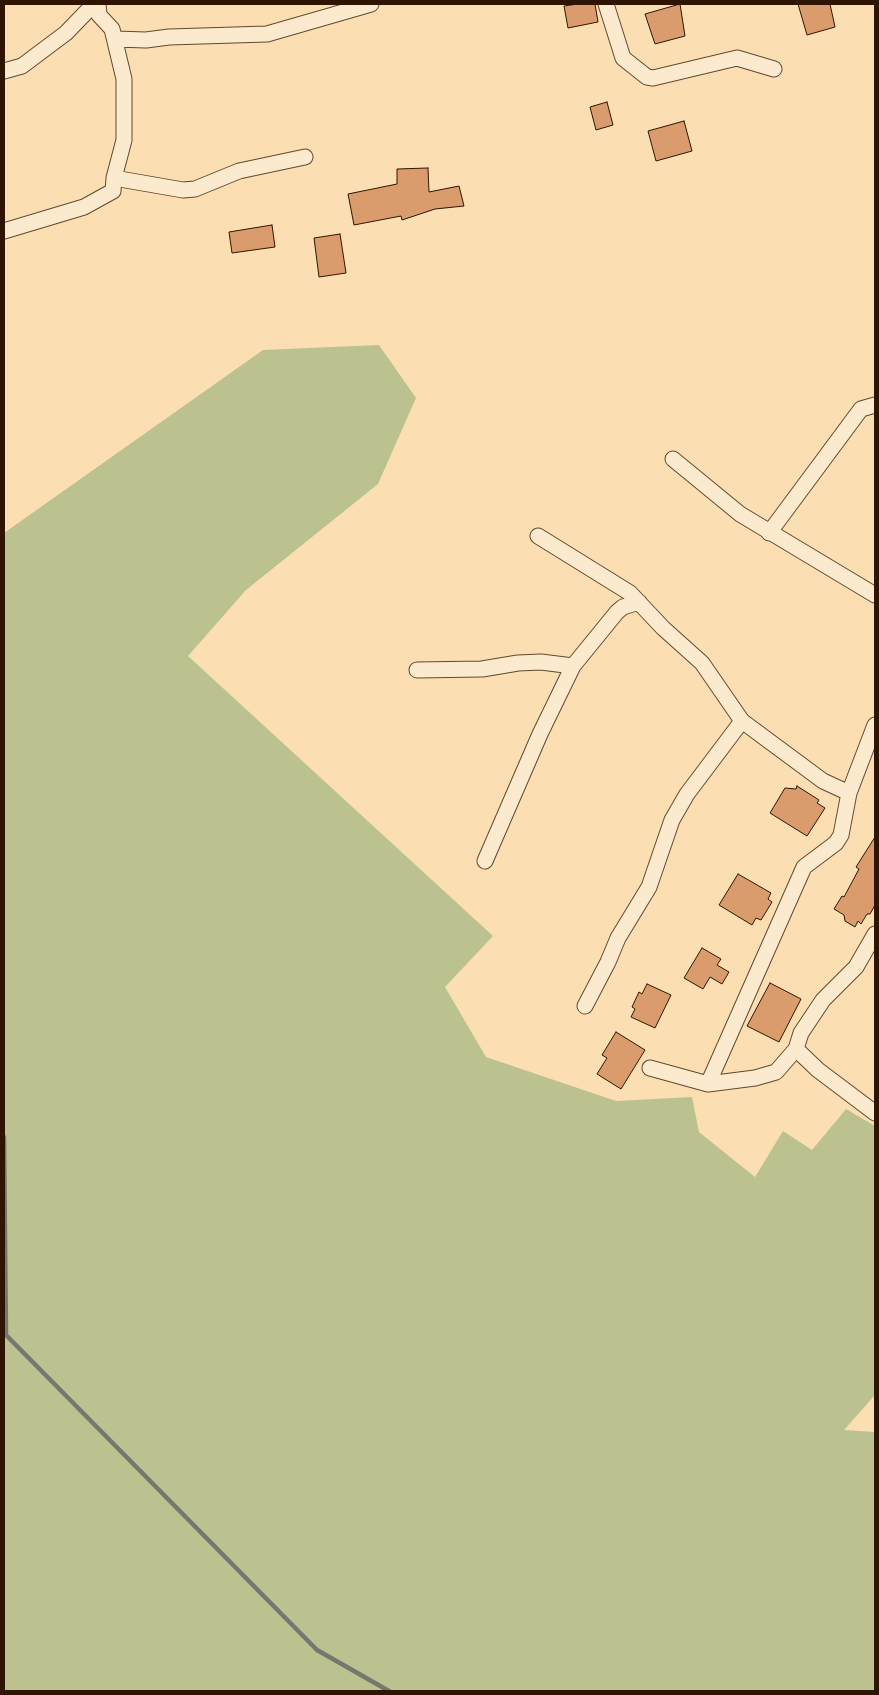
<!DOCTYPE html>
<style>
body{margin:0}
#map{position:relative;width:879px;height:1695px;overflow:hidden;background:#fbdfb3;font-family:"Sorts Mill Goudy",serif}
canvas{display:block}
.frame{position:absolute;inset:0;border:5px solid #2f1501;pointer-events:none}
</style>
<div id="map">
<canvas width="879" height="1695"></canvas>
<div class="frame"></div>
</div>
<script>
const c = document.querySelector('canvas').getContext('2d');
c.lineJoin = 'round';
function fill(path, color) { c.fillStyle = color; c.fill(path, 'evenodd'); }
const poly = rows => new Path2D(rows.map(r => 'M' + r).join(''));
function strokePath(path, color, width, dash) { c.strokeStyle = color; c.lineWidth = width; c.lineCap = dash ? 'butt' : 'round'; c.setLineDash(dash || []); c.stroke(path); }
fill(poly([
 [379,345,416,398,378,484,246,590,188,656,493,936,445,987,486,1057,616,1101,692,1097,699,1132,755,1177,783,1131,812,1150,846,1109,875,1126,875,1395,844,1430,875,1432,875,1691,4,1691,4,533,263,350]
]), '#bbc28f');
strokePath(poly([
 [4,1137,6,1335,317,1650,389,1691]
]), '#75786e', 4.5);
const building = poly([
 [578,4,595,4,598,22,568,28,564,6,578,4],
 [680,4,685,36,655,44,645,14,680,4],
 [798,4,830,4,835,27,807,35,798,4],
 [607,102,613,125,596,130,590,107,607,102],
 [684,121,692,151,656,161,648,131,684,121],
 [428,168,429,192,459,186,464,206,435,209,402,220,401,216,354,225,348,194,397,184,397,169,428,168],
 [272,225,275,247,232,253,229,232,272,225],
 [340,234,346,273,319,277,314,238,340,234],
 [797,786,819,800,817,803,825,808,807,836,770,813,785,788,796,789,797,786],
 [875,837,875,905,870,914,867,914,861,924,858,921,855,927,845,921,844,915,834,909,842,896,844,897,859,869,856,867,875,837],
 [738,874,771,893,768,899,772,902,761,920,756,918,752,925,719,905,738,874],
 [702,948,721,959,717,965,729,972,722,984,710,977,703,989,684,978,702,948],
 [770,983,801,999,779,1042,747,1026,770,983],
 [647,984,671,995,655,1028,631,1017,635,1009,632,1007,639,992,642,994,647,984],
 [616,1032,645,1050,621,1089,597,1074,607,1058,602,1055,616,1032]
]);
fill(building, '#da9b6d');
strokePath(building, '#2f1501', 1);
const street = poly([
 [606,4,623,58,647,77,653,78,737,58,774,69],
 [115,39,146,40,169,37,267,34,371,4],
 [4,71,22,66,66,33,94,4],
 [114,178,183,190,195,189,239,171,305,157],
 [4,231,84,207,113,191,114,178,124,140,124,79,112,29,99,15,98,4],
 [673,459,740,514,875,595],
 [769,533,861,409,875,405],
 [538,536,630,593,663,628,702,663,742,721,823,781,849,793],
 [417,670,482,669,518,663,541,662,573,666],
 [485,861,540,734,573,666,617,612,623,607,639,602],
 [585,1006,608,962,618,938,649,887,672,820,687,794,742,721],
 [796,1049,818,1070,875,1113],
 [650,1068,708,1084,755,1078,776,1072,796,1049,801,1033,823,1000,856,967,875,934],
 [708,1084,804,867,836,843,841,835,849,793,875,725]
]);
strokePath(street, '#62482e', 17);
strokePath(street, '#fceace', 15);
</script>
